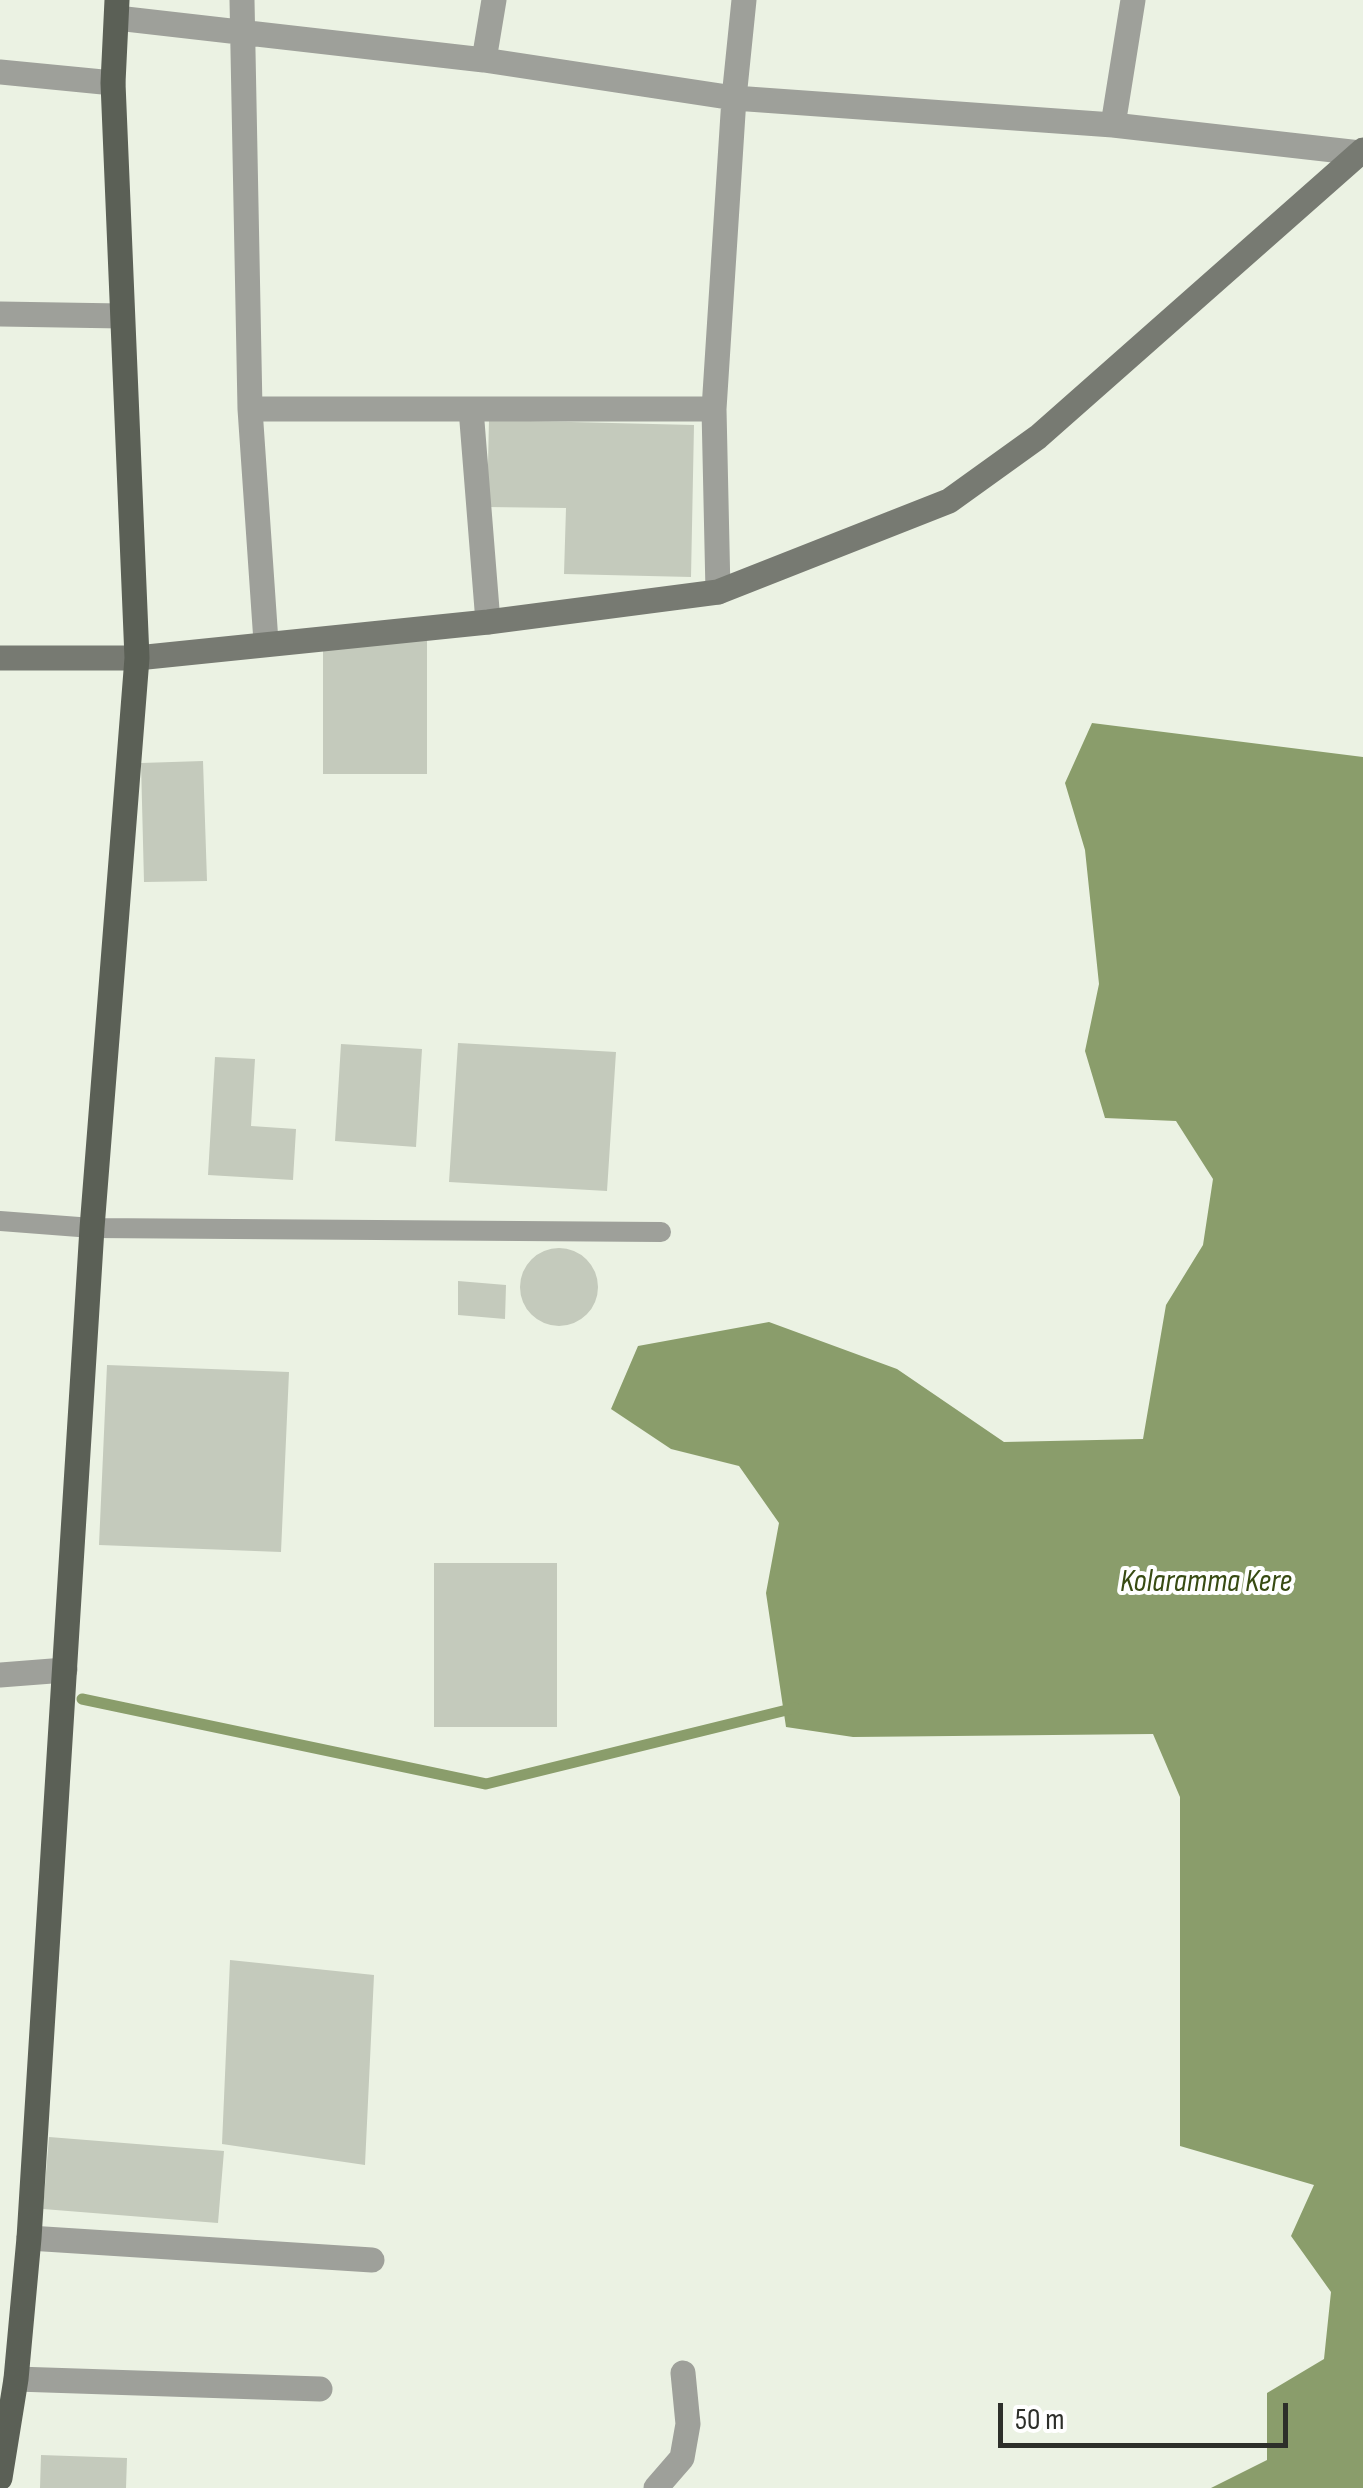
<!DOCTYPE html>
<style>
body{margin:0}
#map{position:relative;width:1363px;height:2488px;overflow:hidden;background:#ebf2e3;font-family:"Sofia Sans Condensed",sans-serif}
canvas{display:block}
.scale{position:absolute;left:998px;top:2403px;width:290px;height:45px;box-sizing:border-box;border:5px solid #2d2f2a;border-top:0;padding-left:12px;font-size:30px;line-height:35px;white-space:nowrap;color:#2d2f2a;-webkit-text-stroke:8px #fff;paint-order:stroke}
</style>
<div id="map">
<canvas width="1363" height="2488"></canvas>
<div class="scale">50 m</div>
</div>
<script>
const c = document.querySelector('canvas').getContext('2d');
c.lineJoin = 'round';
function fill(path, color) { c.fillStyle = color; c.fill(path, 'evenodd'); }
const poly = rows => new Path2D(rows.map(r => 'M' + r).join(''));
function strokePath(path, color, width, dash) { c.strokeStyle = color; c.lineWidth = width; c.lineCap = dash ? 'butt' : 'round'; c.setLineDash(dash || []); c.stroke(path); }
function label(font, color, halo, rows, align = 'center') {
  c.font = font + ' "Sofia Sans Condensed",sans-serif'; c.lineWidth = 8; c.setLineDash([]); c.textBaseline = 'middle'; c.strokeStyle = halo; c.fillStyle = color; for (const [text, x, y, turn = 0] of rows) {
    c.save(); c.translate(x, y); c.rotate((+turn || 0) * Math.PI / 180); c.textAlign = isNaN(turn) ? turn : align; if (halo) c.strokeText(text, 0, 0); c.fillText(text, 0, 0); c.restore();
  }
}
fill(poly([
 [1092,723,1363,757,1363,2488,1211,2488,1267,2460,1267,2393,1324,2359,1331,2292,1291,2236,1314,2185,1180,2146,1180,1797,1153,1734,853,1737,786,1727,766,1593,779,1523,739,1466,671,1449,611,1409,638,1346,769,1322,897,1369,1004,1442,1143,1439,1166,1305,1203,1245,1213,1179,1176,1121,1105,1118,1085,1051,1099,984,1085,850,1065,783]
]), '#8a9d6b');
strokePath(poly([
 [82,1699,486,1784,795,1708]
]), '#8a9d6b', 11);
fill(poly([
 [489,420,694,425,691,577,564,574,566,508,487,507],
 [323,640,427,640,427,774,323,774],
 [203,761,207,881,144,882,141,763],
 [458,1043,616,1052,607,1191,449,1182],
 [341,1044,422,1049,416,1147,335,1141],
 [215,1057,255,1059,251,1126,296,1129,293,1180,208,1175],
 '520 1287a39 39 0 1 1 78 0a39 39 0 1 1-78 0Z',
 [458,1281,506,1285,505,1319,458,1315],
 [107,1365,289,1372,281,1552,99,1545],
 [434,1563,557,1563,557,1727,434,1727],
 [230,1960,374,1975,365,2165,222,2144],
 [49,2137,224,2151,218,2223,43,2209],
 [41,2455,127,2458,126,2488,40,2488]
]), '#c4cabc');
strokePath(poly([
 [0,1221,92,1228,661,1232]
]), '#9ea09a', 20);
strokePath(poly([
 [242,0,250,409,266,642],
 [117,18,484,60,734,98,1113,125,1360,153],
 [484,60,494,0],
 [0,72,113,83],
 [1113,125,1133,0],
 [0,314,122,316],
 [250,409,714,409],
 [471,409,488,622],
 [718,592,714,409,734,98,744,0],
 [0,1675,65,1670],
 [29,2238,372,2260],
 [16,2379,320,2389],
 [656,2488,682,2458,688,2424,683,2373]
]), '#9ea09a', 25);
strokePath(poly([
 [0,658,137,658,488,622,718,592,949,501,1038,437,1363,150]
]), '#777a72', 25);
strokePath(poly([
 [0,2478,16,2379,29,2238,92,1228,137,658,113,83,117,0]
]), '#5b6056', 25);
label('italic 32px', '#384b13', '#fff', [
 ["Kolaramma Kere",1206,1583]
]);
</script>
